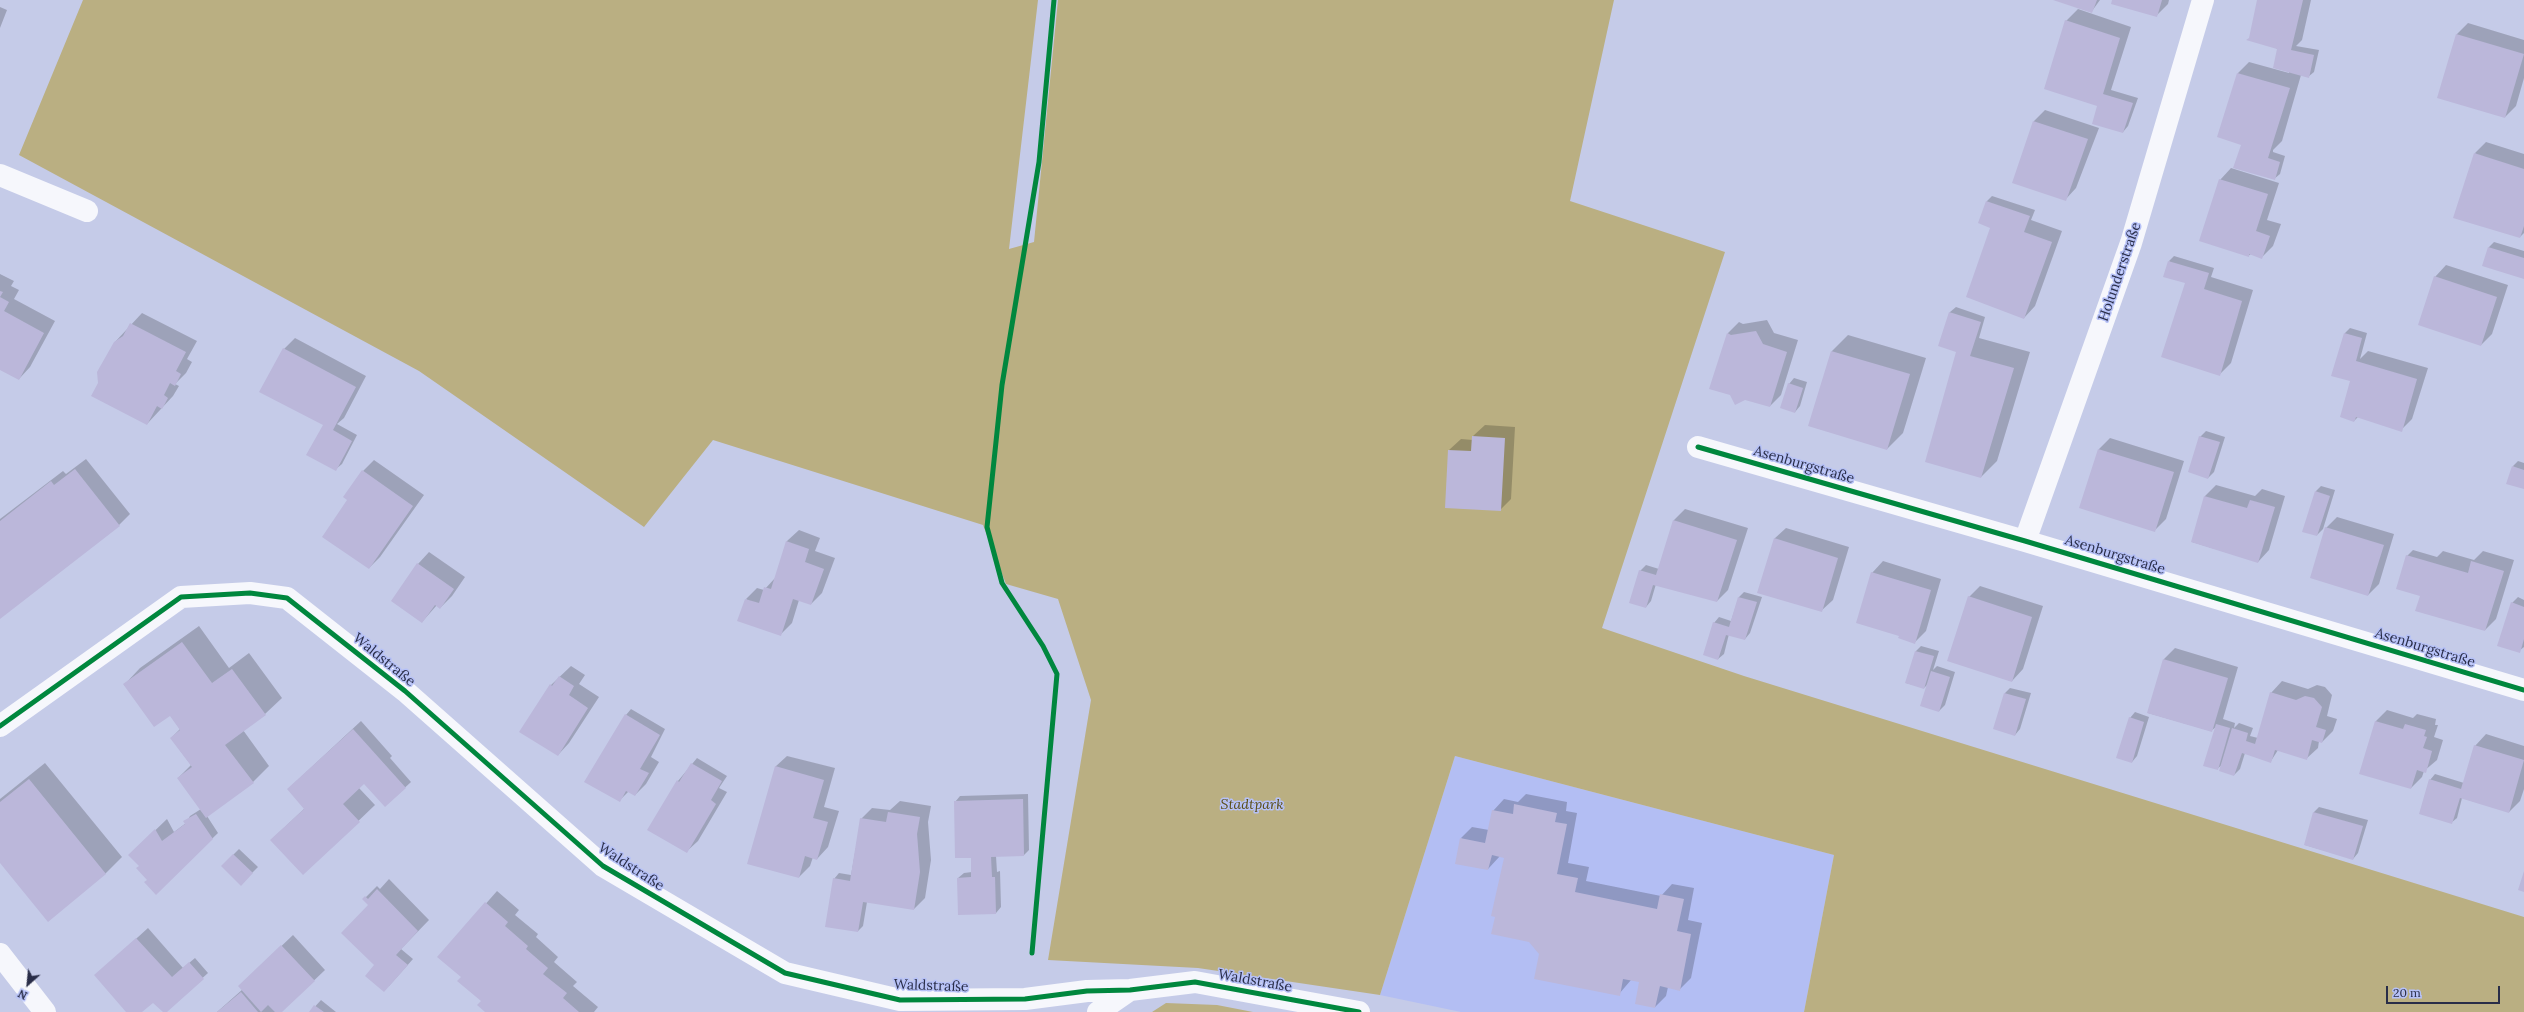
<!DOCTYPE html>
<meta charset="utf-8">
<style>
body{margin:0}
#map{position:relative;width:2524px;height:1012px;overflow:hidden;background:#c5cbe8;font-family:Lora,serif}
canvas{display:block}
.north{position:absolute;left:8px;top:964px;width:40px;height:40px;-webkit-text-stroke:3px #b6c1f7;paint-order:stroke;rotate:207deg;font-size:11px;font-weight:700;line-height:16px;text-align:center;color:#292d48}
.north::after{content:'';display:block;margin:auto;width:14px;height:18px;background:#292d48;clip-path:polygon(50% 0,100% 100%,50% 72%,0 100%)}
.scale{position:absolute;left:2386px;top:986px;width:114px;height:18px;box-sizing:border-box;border:2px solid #292d48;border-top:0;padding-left:5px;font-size:12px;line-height:14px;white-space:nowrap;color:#292d48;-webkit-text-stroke:3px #b6c1f7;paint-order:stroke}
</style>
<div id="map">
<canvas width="2524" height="1012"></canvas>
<div class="north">N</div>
<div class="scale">20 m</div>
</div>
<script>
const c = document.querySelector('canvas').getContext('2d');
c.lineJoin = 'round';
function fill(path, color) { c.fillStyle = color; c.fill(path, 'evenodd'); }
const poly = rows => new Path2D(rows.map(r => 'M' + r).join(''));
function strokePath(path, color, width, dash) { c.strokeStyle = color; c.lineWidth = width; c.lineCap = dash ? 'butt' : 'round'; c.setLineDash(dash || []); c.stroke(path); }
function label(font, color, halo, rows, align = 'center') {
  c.font = font + ' Lora,serif'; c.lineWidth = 3; c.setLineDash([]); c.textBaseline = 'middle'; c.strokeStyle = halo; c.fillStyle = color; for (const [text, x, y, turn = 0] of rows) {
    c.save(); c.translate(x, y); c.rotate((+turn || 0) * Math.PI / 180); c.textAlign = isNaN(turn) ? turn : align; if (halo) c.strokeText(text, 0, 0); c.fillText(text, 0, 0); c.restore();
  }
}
fill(poly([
 [1455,756,1834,855,1804,1012,1461,1012,1380,995]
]), '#b3bef3');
fill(poly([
 [83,0,1038,0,1009,249,1034,242,1058,0,1614,0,1570,201,1725,252,1602,628,1744,676,2524,917,2524,1012,1804,1012,1834,855,1455,756,1380,995,1198,968,1048,960,1091,700,1058,599,1006,584,983,525,713,440,644,527,419,371,19,155],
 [1166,1003,1217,1005,1253,1012,1152,1012]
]), '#baaf82');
fill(poly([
 [2055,0,2100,0,2092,11],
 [2113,0,2169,0,2168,4,2157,15],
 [2258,0,2311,0,2302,40,2296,46,2319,50,2314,72,2308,77,2301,75,2282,141,2273,150,2273,152,2285,156,2280,174,2274,179,2242,145,2238,73,2249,62,2289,73,2289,71,2278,49,2250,38],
 [0,7,7,10,0,28],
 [2078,9,2131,27,2111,90,2138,98,2128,126,2123,132,2100,105,2066,21],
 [2468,23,2524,40,2524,78,2516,106,2505,117,2438,97,2457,34],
 [2045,110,2099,128,2076,188,2065,200,2014,182,2034,121],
 [2486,142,2524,154,2524,233,2520,237,2475,153],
 [2231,168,2279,183,2267,220,2281,224,2273,246,2262,257,2251,254,2248,256,2220,180],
 [1992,196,2035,210,2031,220,2062,231,2035,306,2024,318,1993,224,1980,222,1987,201],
 [2494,242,2524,251,2524,278,2483,265,2489,247],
 [2174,256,2214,268,2211,277,2253,290,2231,363,2219,375,2187,283,2169,261],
 [2446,265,2508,285,2492,334,2481,345,2435,277],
 [0,274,14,281,11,286,19,290,14,299,55,321,30,367,19,379,0,369],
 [1956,307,1985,317,1979,338,2030,352,1997,461,1981,477,1958,351,1940,345,1950,312],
 [142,313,197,341,187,359,192,362,186,373,175,384,179,386,173,396,147,424,99,383,115,342],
 [1767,320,1774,333,1798,340,1781,395,1770,406,1745,399,1728,333,1739,322,1743,324],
 [2350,328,2367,333,2360,359,2368,351,2428,368,2412,419,2401,430,2358,417,2354,421,2345,333],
 [1848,335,1926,358,1903,433,1887,449,1810,426,1832,351],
 [295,338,366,376,344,418,337,424,357,435,342,464,336,469,324,425,284,349],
 [1794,378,1807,382,1800,406,1795,412,1789,384],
 [1485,425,1515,427,1511,499,1500,510,1449,450,1461,439,1473,440,1473,436],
 [2206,431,2225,437,2214,472,2208,478,2200,437],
 [2110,438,2184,461,2166,519,2155,530,2081,508,2099,449],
 [86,459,130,514,119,525,0,618,0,519,63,471,66,474],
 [374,460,424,495,380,557,369,568,349,500,363,471],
 [2518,461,2524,463,2524,488,2513,466],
 [2216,485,2255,496,2262,489,2285,496,2269,550,2258,562,2192,542,2205,496],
 [2321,486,2335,490,2323,529,2317,535,2316,491],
 [1685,509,1748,528,1728,590,1717,601,1656,584,1651,601,1646,607,1640,571,1646,565,1659,569,1674,520],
 [2337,517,2394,534,2379,584,2368,595,2326,528],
 [1786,528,1849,547,1833,600,1821,611,1774,539],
 [799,530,820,538,815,551,835,558,822,593,811,604,799,600,792,623,781,634,746,599,757,588,764,590,776,577,787,541],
 [2413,550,2437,557,2443,551,2474,560,2483,551,2514,560,2496,619,2485,630,2422,592,2407,556],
 [429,552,465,577,452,596,440,608,437,605,422,622,392,601,418,564],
 [1883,561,1941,579,1926,631,1915,642,1900,635,1872,573],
 [1980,586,2043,606,2023,669,2012,681,1969,597],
 [1744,592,1762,597,1750,633,1745,639,1729,634,1724,654,1718,659,1714,623,1719,617,1731,621,1739,597],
 [2518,597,2524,600,2524,647,2519,651,2512,603],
 [199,626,229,668,249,653,282,698,265,714,243,730,269,766,253,782,207,816,218,833,190,860,149,880,141,844,167,819,174,832,186,823,190,816,201,809,178,778,191,765,171,738,180,729,170,715,124,685,140,668],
 [1921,646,1939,651,1933,670,1937,666,1955,672,1945,705,1939,711,1928,684,1924,688,1906,683,1916,651],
 [2175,648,2238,667,2223,719,2235,723,2234,728,2239,723,2253,728,2250,736,2258,738,2271,693,2282,681,2308,689,2317,685,2325,687,2332,695,2327,716,2337,719,2333,731,2322,742,2319,741,2318,748,2306,759,2278,750,2271,761,2245,753,2240,769,2234,775,2222,765,2217,769,2216,727,2211,731,2148,713,2164,659],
 [571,666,585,675,579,684,599,697,569,743,558,755,551,685],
 [2010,688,2031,693,2020,729,2015,735,1995,728,2005,693],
 [631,709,665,729,651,757,659,762,646,784,635,795,629,791,619,801,626,715],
 [2387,710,2413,718,2417,714,2436,719,2435,725,2438,725,2434,737,2443,740,2437,760,2424,771,2422,777,2411,788,2375,722],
 [2135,712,2149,717,2137,756,2132,762,2130,718],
 [361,721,392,756,390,758,411,782,385,806,364,783,359,788,375,805,303,874,271,840,305,808,288,789],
 [2486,734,2524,746,2524,789,2520,801,2509,812,2462,798,2457,818,2451,823,2430,780,2435,774,2464,783,2475,746],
 [787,756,835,768,824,807,839,811,828,847,817,859,813,857,810,866,799,877,775,767],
 [697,758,727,776,719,788,727,792,698,841,686,852,678,781],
 [45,763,122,857,105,874,0,861,0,799],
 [1028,794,1029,850,1024,855,996,856,997,872,1000,871,1001,907,996,913,958,878,964,873,972,872,972,857,955,802,960,796],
 [1526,794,1567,802,1566,811,1577,813,1568,863,1589,867,1586,881,1661,896,1672,884,1694,888,1688,920,1702,923,1691,978,1679,990,1668,987,1666,996,1655,1007,1641,981,1631,980,1619,994,1540,954,1505,857,1500,856,1488,869,1461,838,1472,827,1489,830,1493,811,1504,799,1518,802],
 [900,801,931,806,928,822,931,860,925,898,914,909,867,902,863,926,858,931,834,879,839,873,851,875,861,819,872,808,890,810],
 [2319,807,2368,820,2358,853,2353,859,2305,845,2314,812],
 [239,849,258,867,241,884,222,866],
 [389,879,429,920,401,949,413,959,389,986,380,959,369,905,364,899,377,886,380,889],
 [497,891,519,910,515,915,538,934,536,937,558,957,554,962,577,982,573,986,598,1007,594,1012,487,1012,482,1000,462,977,439,957],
 [148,928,183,968,195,958,208,973,165,1012,153,1001,141,1012,128,1012,96,975],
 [293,935,325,970,281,1012,217,1012,243,989,251,975],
 [321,1000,336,1012,310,1012]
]), '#0003');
fill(poly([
 [2053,0,2097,0,2092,13],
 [2112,0,2162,0,2157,17,2111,4],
 [2257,0,2303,0,2291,50,2314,55,2309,78,2273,68,2277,49,2246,40,2249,38],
 [2065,20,2120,38,2103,94,2133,103,2123,133,2092,124,2097,106,2044,89],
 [2456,34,2524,54,2505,118,2437,98],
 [2237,73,2290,88,2268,158,2280,162,2275,180,2233,168,2241,145,2217,137],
 [2033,121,2088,139,2066,201,2012,183],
 [2474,153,2524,169,2524,226,2520,238,2453,218],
 [2219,179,2268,194,2256,231,2270,236,2262,259,2249,254,2249,257,2199,241],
 [1986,201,2030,216,2024,232,2052,242,2024,319,1966,297,1990,228,1978,223],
 [2488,247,2524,258,2524,279,2482,266],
 [2168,261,2209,273,2204,289,2242,301,2220,376,2161,357,2185,283,2163,277],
 [2434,276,2497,297,2481,346,2418,325],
 [0,291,3,292,0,297,9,302,4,311,44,333,19,380,0,370],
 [1949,312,1981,322,1970,356,2014,368,1981,478,1925,462,1956,352,1938,346],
 [130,323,186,352,176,371,181,374,175,386,170,383,164,395,168,398,162,409,157,406,147,425,91,396,98,383,97,372,114,342,123,336],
 [1756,331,1763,344,1787,352,1770,407,1745,400,1735,405,1730,395,1709,389,1727,333,1731,335],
 [2344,333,2362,338,2356,361,2417,379,2402,432,2356,417,2354,422,2340,417,2350,381,2331,376],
 [283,348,356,387,333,430,352,441,336,471,306,455,323,425,259,392],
 [1831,351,1910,374,1887,450,1808,426],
 [1788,383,1803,388,1795,413,1780,408],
 [1472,436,1505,438,1501,511,1445,508,1448,450,1471,451],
 [2199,436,2220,442,2208,479,2188,472],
 [2098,449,2174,472,2155,532,2079,508],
 [2512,466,2524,470,2524,489,2506,484],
 [75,469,120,526,0,619,0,521,51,481,54,485],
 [362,470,413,506,369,569,322,537,347,500,343,497],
 [2315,491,2330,496,2317,536,2302,532],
 [2204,496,2247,508,2250,500,2275,507,2258,563,2191,542],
 [1673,520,1737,540,1717,602,1653,585,1646,608,1629,603,1639,570,1656,575],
 [2325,527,2384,545,2368,596,2310,578],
 [1774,538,1838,558,1822,612,1757,593],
 [786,541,809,549,805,562,824,569,811,605,793,599,781,636,737,621,745,599,759,603,764,587,771,589],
 [2406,555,2468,573,2471,561,2504,571,2485,631,2415,611,2420,596,2396,589],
 [417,563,454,589,440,609,435,605,422,623,391,601],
 [1871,572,1931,590,1915,644,1898,638,1899,636,1856,623],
 [1968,596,2032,617,2012,682,1947,661],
 [1738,597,1757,602,1745,640,1726,635,1718,660,1703,655,1713,622,1729,627],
 [2511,602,2524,607,2524,639,2520,653,2497,646],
 [182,642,212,683,232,669,266,715,225,745,254,783,206,818,177,778,192,767,170,738,180,730,170,716,154,727,123,684],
 [1915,651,1934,656,1924,689,1905,683],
 [2163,659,2228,678,2212,732,2147,713],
 [1931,671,1950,677,1939,712,1920,706],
 [559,676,574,686,569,695,588,708,558,756,519,732,550,684,552,686],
 [2270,692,2296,700,2305,696,2314,698,2322,707,2316,727,2326,730,2322,743,2312,740,2307,760,2275,750,2271,763,2242,753,2234,776,2219,771,2232,728,2248,733,2246,741,2255,744],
 [2004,693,2026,699,2015,736,1993,729],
 [625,714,660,735,640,769,649,773,635,796,626,791,620,802,584,782],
 [2129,717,2144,722,2132,763,2116,758],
 [2375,721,2403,729,2405,724,2426,730,2424,736,2427,737,2423,748,2432,751,2426,773,2417,770,2411,789,2359,774],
 [2216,724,2230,728,2218,770,2203,766],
 [353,729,406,788,385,807,364,784,343,804,360,822,303,875,270,840,304,809,287,789],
 [2474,745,2524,760,2509,813,2460,798,2452,824,2419,814,2429,779,2461,789],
 [691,763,722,781,711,800,716,804,687,853,647,830,677,780,679,782],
 [775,766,824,780,813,818,828,822,817,860,805,856,799,878,747,864],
 [29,779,106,874,48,922,0,863,0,802],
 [1023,799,1024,856,991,857,992,877,995,877,996,914,958,915,957,878,971,877,971,858,955,858,954,801],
 [1514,804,1557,813,1555,822,1567,824,1557,874,1578,878,1575,892,1657,909,1660,894,1684,899,1677,931,1691,934,1680,991,1660,986,1655,1008,1635,1004,1639,982,1623,979,1620,996,1534,979,1539,954,1529,942,1491,934,1495,917,1491,916,1504,858,1492,855,1488,870,1455,864,1460,838,1485,843,1492,810,1513,814],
 [888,812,920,817,917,834,920,872,914,910,863,902,858,932,825,927,833,878,850,881,860,818,886,822],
 [2313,812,2363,826,2353,860,2304,845],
 [196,814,213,839,156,895,144,882,147,880,136,868,139,866,128,855,155,829,162,841,185,824,183,821],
 [233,854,253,873,241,886,221,866],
 [2524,871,2524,892,2518,890],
 [377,889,418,931,396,955,408,965,384,992,365,976,374,965,341,933,368,905,362,899,365,896,368,899],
 [485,902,508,922,505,926,528,946,526,949,548,968,543,974,567,993,563,998,579,1012,485,1012,477,1005,481,1001,457,981,461,977,437,957],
 [136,938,172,977,189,962,204,979,167,1012,163,1012,153,1003,142,1012,126,1012,94,975],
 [281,945,315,981,282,1012,275,1012,268,1005,261,1012,238,986],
 [241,992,258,1012,217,1012],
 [314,1005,324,1012,309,1012]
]), '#bbb7da');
strokePath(poly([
 [0,175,87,211],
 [1698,447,2025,541,2524,690],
 [2025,541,2131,243,2203,0],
 [0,726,181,597,250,593,287,598,405,691,603,866,785,973,900,1000,1025,999,1087,991,1130,990,1195,982,1359,1012],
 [0,954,45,1012],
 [1098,1012,1130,990]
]), '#f6f7fc', 22);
strokePath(poly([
 [1698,447,2025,541,2524,690],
 [0,726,181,597,250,593,287,598,405,691,603,866,785,973,900,1000,1025,999,1087,991,1130,990,1195,982,1359,1012],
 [1032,953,1057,674,1043,646,1002,583,987,527,1002,385,1039,162,1054,0]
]), '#00873e', 5);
label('14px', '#292d48', '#b6c1f7', [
 ["Holunderstraße",2120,272,-71],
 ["Asenburgstraße",1804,465,16],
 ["Asenburgstraße",2115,555,17],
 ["Asenburgstraße",2425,648,17],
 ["Waldstraße",384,660,39],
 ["Waldstraße",631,867,33],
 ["Waldstraße",1255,981,10],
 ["Waldstraße",931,986,2]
]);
label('italic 14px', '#5a4d14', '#b6c1f7', [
 ["Stadtpark",1252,805]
]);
</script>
